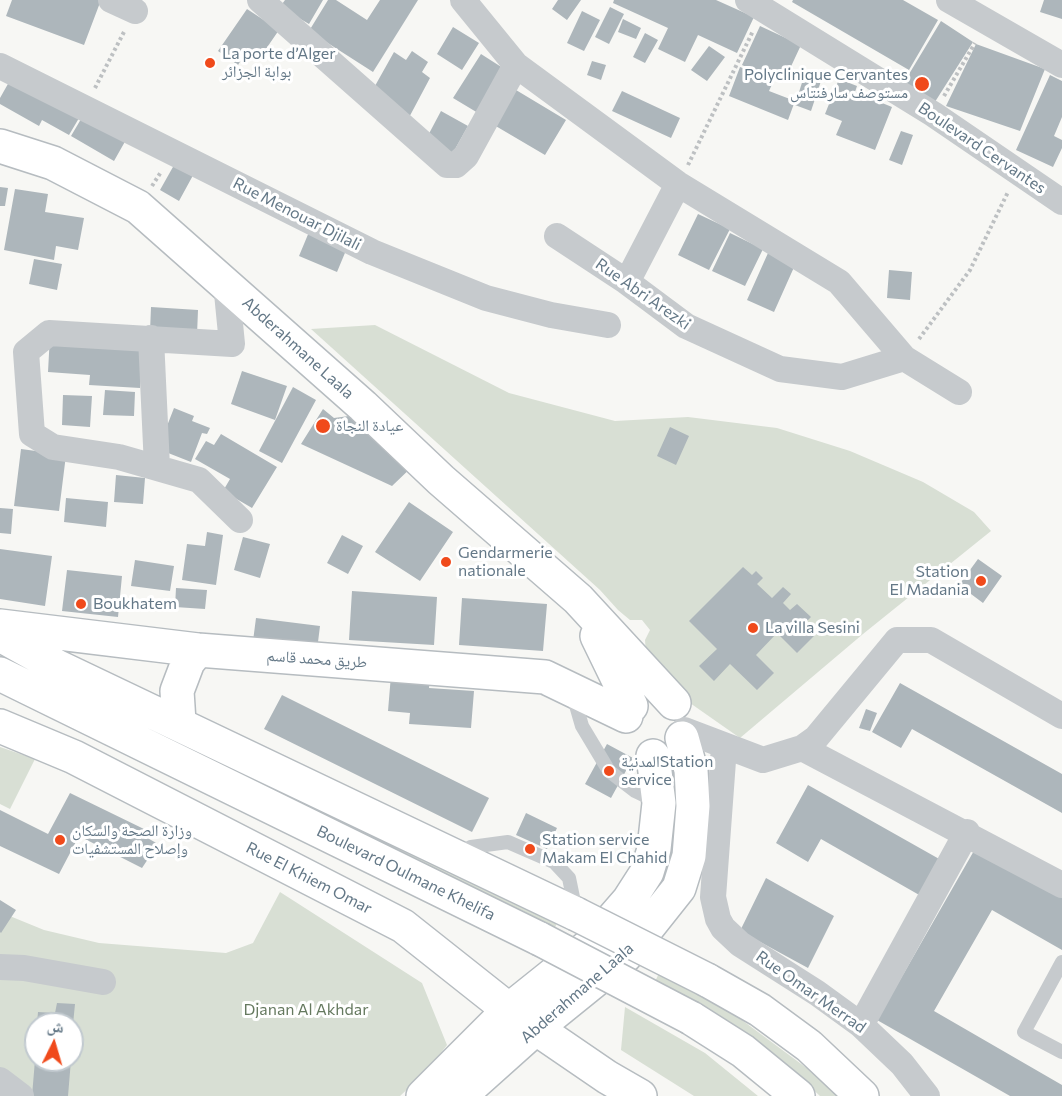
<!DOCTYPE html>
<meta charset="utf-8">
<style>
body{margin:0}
#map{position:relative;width:1062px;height:1096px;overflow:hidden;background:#f7f7f4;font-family:Commissioner,"Noto Naskh Arabic",sans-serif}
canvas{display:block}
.north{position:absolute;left:24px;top:1012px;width:60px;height:60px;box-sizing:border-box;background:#fff;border:2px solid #c1c9cf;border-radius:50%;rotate:5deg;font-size:16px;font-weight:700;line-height:24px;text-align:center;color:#647887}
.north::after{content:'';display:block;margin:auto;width:21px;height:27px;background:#f04a1b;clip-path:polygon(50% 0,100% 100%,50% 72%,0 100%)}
</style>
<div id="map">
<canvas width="1062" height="1096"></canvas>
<div class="north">ش</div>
</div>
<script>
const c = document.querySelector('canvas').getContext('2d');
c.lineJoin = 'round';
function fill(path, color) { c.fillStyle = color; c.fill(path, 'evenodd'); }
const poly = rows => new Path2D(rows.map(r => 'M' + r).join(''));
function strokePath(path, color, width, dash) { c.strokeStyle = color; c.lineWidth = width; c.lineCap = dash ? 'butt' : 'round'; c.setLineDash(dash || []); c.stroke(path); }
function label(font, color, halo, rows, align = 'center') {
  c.font = font + ' Commissioner,"Noto Naskh Arabic",sans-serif'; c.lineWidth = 6; c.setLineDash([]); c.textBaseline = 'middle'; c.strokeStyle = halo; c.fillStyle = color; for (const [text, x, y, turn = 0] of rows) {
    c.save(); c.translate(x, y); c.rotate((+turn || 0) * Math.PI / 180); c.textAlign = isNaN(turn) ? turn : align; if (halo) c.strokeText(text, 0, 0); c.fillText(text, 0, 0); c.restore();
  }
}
fill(poly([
 [375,325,509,393,615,421,688,417,777,428,850,451,923,482,974,512,991,531,863,634,740,738,680,696,646,654,645,640,650,630,642,620,630,620,618,610,600,590,311,329],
 [14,660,557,923,552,934,12,668],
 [0,747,35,759,10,809,0,804],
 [280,892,422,983,447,1045,428,1070,400,1096,0,1096,0,912,44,930,99,943,226,953,253,943],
 [36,1024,72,1024,72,1060,36,1060],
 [659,973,731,1012,812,1072,837,1096,820,1096,806,1083,654,984],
 [625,1007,705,1053,758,1096,694,1096,621,1050]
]), '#d8dfd4');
fill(poly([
 [12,0,101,0,84,45,6,16],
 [285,0,323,0,309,24,280,7],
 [328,0,336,0,367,20,380,0,418,0,373,72,309,31],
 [558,0,581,0,567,20,552,9],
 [614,0,716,0,754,17,737,53,698,35,685,62,658,49,668,28,613,3],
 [793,0,903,0,938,20,909,70,792,2],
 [1044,0,1062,0,1062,19,1040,12],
 [610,7,624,14,609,44,595,37],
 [247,9,279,30,259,59,247,51,238,65,218,51],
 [582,11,600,20,584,51,567,43],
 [623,19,641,28,636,39,618,32],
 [941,21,973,42,933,105,903,84],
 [760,26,801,45,787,75,776,70,772,79,742,65],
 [453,27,479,43,462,70,437,54],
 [645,33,658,40,645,63,633,57],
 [976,44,1045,69,1020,131,946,106],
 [709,46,725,57,707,81,691,70],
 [412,51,428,62,422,72,430,78,405,125,371,93,394,52,406,60],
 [481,54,506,70,478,113,453,98],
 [592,61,606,65,601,80,587,75],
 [740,67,774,80,769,91,795,101,788,120,729,96],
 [805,73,822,78,811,111,795,105],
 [13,75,82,113,69,135,42,120,39,126,0,104,0,98],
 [1050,75,1062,81,1062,117,1054,136,1062,140,1062,148,1053,167,1016,150],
 [839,79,857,86,855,92,892,107,875,150,836,135,842,121,825,114],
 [516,90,566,120,545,155,494,125],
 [622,91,680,118,671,138,612,111],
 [441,111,468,126,449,160,424,143],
 [84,114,127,138,114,161,71,136],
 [901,131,913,135,902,165,889,160],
 [178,158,197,168,179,201,160,190],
 [0,187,8,188,5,206,0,206],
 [15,189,48,194,45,212,84,218,78,250,56,246,54,260,4,250],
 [698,214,730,229,709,270,678,255],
 [309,232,347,248,337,272,299,256],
 [730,233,763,249,745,286,712,271],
 [768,253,795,265,774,312,747,300],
 [34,259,62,264,57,290,29,284],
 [889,270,912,272,910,300,887,298],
 [151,307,198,310,197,335,150,332],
 [50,335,142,341,140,388,89,385,90,375,48,372],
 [242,371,287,386,275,420,231,404],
 [293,387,316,400,282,463,259,451],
 [105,390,135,392,134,416,103,415],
 [63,395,92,396,90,427,62,425],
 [174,408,194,416,192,421,210,428,207,434,202,433,191,462,158,449],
 [323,409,334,418,349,416,415,464,392,486,301,444],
 [670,427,689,436,676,465,657,456],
 [221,434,277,467,252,508,223,491,230,479,195,459,206,441,214,445],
 [21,449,66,455,59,511,14,506],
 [116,475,145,478,143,504,114,502],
 [66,498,108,502,106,527,64,522],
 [409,502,453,532,420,581,375,552],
 [0,508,13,509,11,534,0,533],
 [207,532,223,535,216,585,182,580,187,544,205,546],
 [342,535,363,546,348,574,327,563],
 [243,537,270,544,260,578,234,570],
 [0,549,52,556,45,606,0,599],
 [978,559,1002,576,983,603,959,585],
 [135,560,174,566,170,591,131,586],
 [743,567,752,575,756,571,763,578,757,584,772,598,783,587,791,594,783,603,790,610,797,604,811,617,805,623,816,634,797,653,777,633,756,655,774,673,757,690,730,664,714,681,699,666,717,649,689,621],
 [67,570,122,576,118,617,62,611],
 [176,588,207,590,205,609,175,607],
 [352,591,437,597,434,645,349,640],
 [462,598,547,604,543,651,459,645],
 [256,618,320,626,317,650,253,641],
 [391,675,430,678,429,688,474,691,471,728,409,724,410,713,388,711],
 [900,683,1062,774,1062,813,912,729,901,748,872,732],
 [282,695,489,798,472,832,264,729],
 [866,709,877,713,870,731,859,728],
 [607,744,633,758,611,798,585,784],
 [808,785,941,860,921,896,821,839,808,862,776,843],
 [70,793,146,830,144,836,158,844,142,868,79,836,59,874,0,846,0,810,48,834],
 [526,813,557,828,547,849,516,835],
 [975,849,1062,898,1062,950,992,910,934,1011,1062,1085,1062,1096,1010,1096,877,1020],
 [766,878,834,916,808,968,740,931],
 [0,900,16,910,1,933,0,932],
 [57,1003,75,1004,73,1024,37,1024,38,1012,55,1013],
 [35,1060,71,1060,68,1096,32,1096]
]), '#adb6bb');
const secondary = poly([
 [0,146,53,163,138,207,363,406,441,480,578,599,674,703],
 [0,626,198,650,545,677,626,716],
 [0,635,56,666,576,914],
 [597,636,631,706],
 [0,674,540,939],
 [179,722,177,691,188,662,198,650],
 [0,726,74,757,403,926,509,1010,607,1077,640,1096],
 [707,980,760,1010,809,1046,862,1096],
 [691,1018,743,1051,798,1096],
 [423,1096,509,1010,589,946,629,900,647,872,654,849,659,803,653,756],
 [460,1096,536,1028,625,956,679,888,689,856,693,806,691,770,682,738]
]);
strokePath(secondary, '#b6bcc0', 36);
strokePath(poly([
 [95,88,125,30],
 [944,96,975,43],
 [688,165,753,31],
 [152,186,161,172],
 [919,339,970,270,1008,192]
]), '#bdc0c2', 4, [3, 3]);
strokePath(poly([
 [573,695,582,726,609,771,635,791,658,802],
 [458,854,471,847,508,842,554,862,569,878,576,912],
 [1062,962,1024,1032,1062,1052]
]), '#c6cacd', 14);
strokePath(poly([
 [111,0,135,11],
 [260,0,447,165,456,165,466,156,516,65,463,0],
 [748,0,933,114,1062,202],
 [949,0,1062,65],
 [516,65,678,184,839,282,904,358,959,392],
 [0,66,372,252,486,298,551,315,608,325],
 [557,236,627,282,686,326,780,369,842,377,904,358],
 [627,282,678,184],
 [226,283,232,344,49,333,26,352,32,434,53,447,119,457,199,480,240,520],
 [151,338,157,467],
 [684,730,763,760,802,748,816,738,897,640,931,640,1062,716],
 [724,747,713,897,718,919,723,928,740,944,817,993,861,1025,902,1064,927,1096],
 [802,748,1062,885],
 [0,967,24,968,103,982],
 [861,1025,967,832],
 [0,1080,21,1096]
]), '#c6cacd', 26);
strokePath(secondary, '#fff', 33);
const secondaryBridge = poly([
 [576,914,707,980],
 [540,939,691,1018]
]);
strokePath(secondaryBridge, '#b6bcc0', 36, []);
strokePath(secondaryBridge, '#fff', 33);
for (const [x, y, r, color] of [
 [210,63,6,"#f04a1b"],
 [922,84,8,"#f04a1b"],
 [323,426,8,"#f04a1b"],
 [446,562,6,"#f04a1b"],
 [981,581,6,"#f04a1b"],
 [81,604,6,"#f04a1b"],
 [753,628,6,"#f04a1b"],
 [609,771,6,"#f04a1b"],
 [60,840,6,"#f04a1b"],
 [530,849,6,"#f04a1b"]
]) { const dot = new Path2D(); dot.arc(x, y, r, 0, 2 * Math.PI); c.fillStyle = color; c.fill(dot); strokePath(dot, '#fff', 2); }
label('16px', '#647887', '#fff', [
 ["La porte d’Alger",222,54],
 ["بوابة الجزائر",222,72],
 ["Polyclinique Cervantes",908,75,"right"],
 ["مستوصف سارفنتاس",908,93,"right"],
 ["عيادة النجاة",336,426],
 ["Gendarmerie",458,553],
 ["nationale",458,571],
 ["Station",969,572,"right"],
 ["El Madania",969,590,"right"],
 ["Boukhatem",93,604],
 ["La villa Sesini",765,628],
 ["المدنيةStation",621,762],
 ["service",621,780],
 ["وزارة الصحة والسكان",72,831],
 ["وإصلاح المستشفيات",72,849],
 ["Station service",542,840],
 ["Makam El Chahid",542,858]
], 'left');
label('16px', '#647887', '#fff', [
 ["Boulevard Cervantes",982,148,34],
 ["Rue Menouar Djilali",297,214,27],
 ["Rue Abri Arezki",643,294,35],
 ["Abderahmane Laala",298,348,42],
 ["طريق محمد قاسم",317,659,4],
 ["Boulevard Oulmane Khelifa",406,873,26],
 ["Rue El Khiem Omar",309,878,27],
 ["Rue Omar Merrad",811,992,35],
 ["Abderahmane Laala",577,993,-41]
]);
label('16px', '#65795f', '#fff', [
 ["Djanan Al Akhdar",306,1010]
]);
</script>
